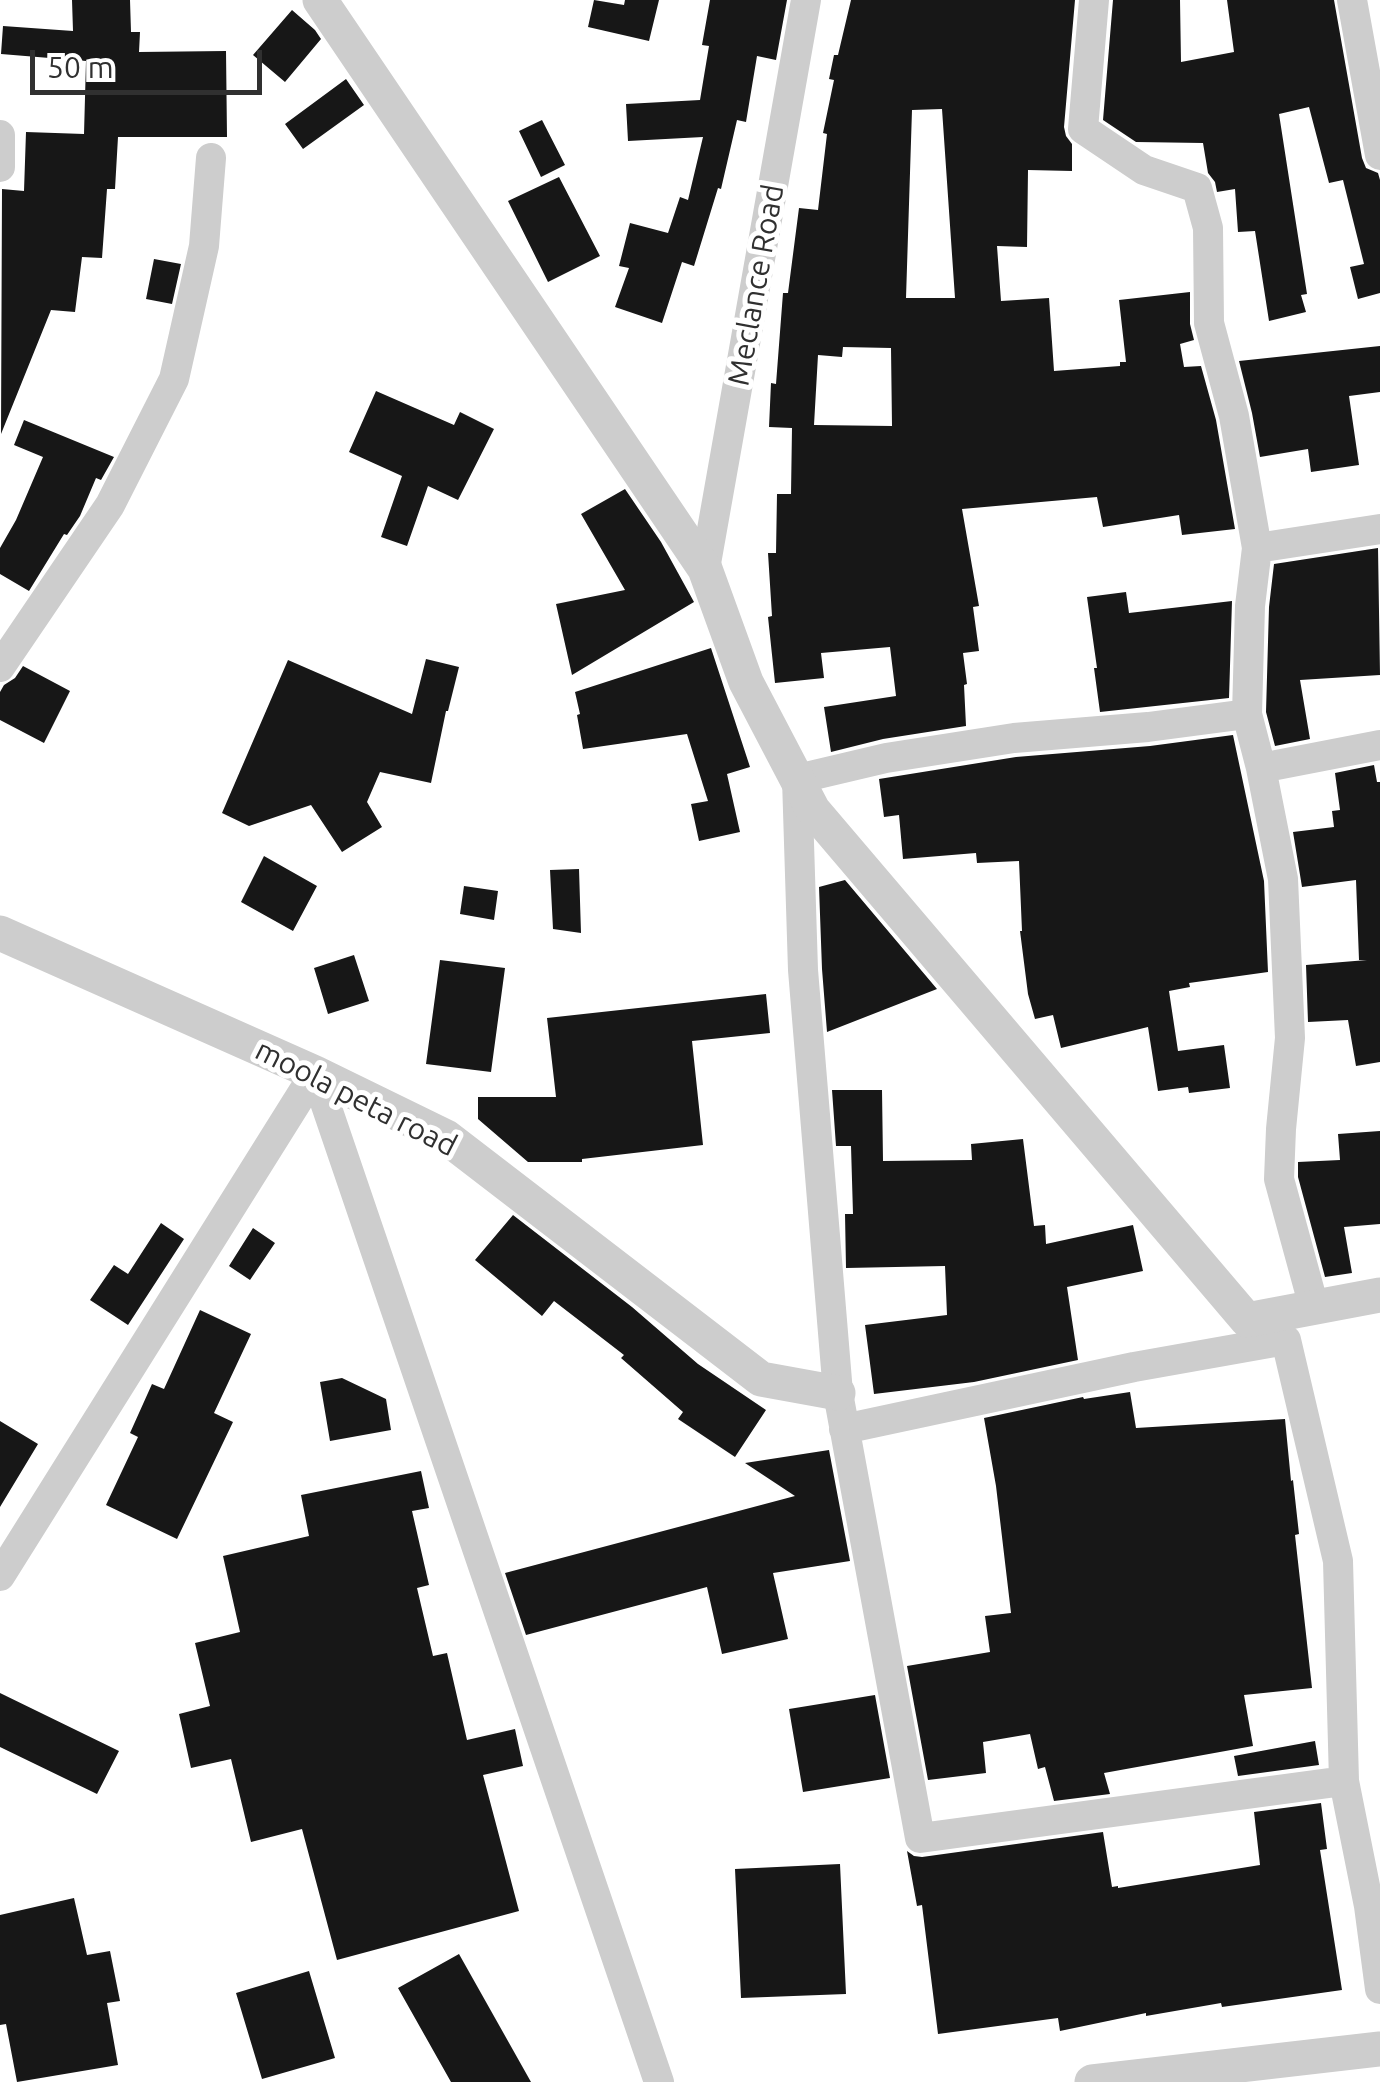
<!DOCTYPE html>
<style>
body{margin:0}
#map{position:relative;width:1380px;height:2082px;overflow:hidden;background:#fff;font-family:Ubuntu,sans-serif}
canvas{display:block}
.scale{position:absolute;left:30px;top:50px;width:232px;height:45px;box-sizing:border-box;border:5px solid #303030;border-top:0;padding-left:12px;font-size:30px;line-height:35px;white-space:nowrap;color:#303030;-webkit-text-stroke:8px #fff;paint-order:stroke}
</style>
<div id="map">
<canvas width="1380" height="2082"></canvas>
<div class="scale">50 m</div>
</div>
<script>
const c = document.querySelector('canvas').getContext('2d');
c.lineJoin = 'round';
function fill(path, color) { c.fillStyle = color; c.fill(path, 'evenodd'); }
const poly = rows => new Path2D(rows.map(r => 'M' + r).join(''));
function strokePath(path, color, width, dash) { c.strokeStyle = color; c.lineWidth = width; c.lineCap = dash ? 'butt' : 'round'; c.setLineDash(dash || []); c.stroke(path); }
function label(font, color, halo, rows, align = 'center') {
  c.font = font + ' Ubuntu,sans-serif'; c.lineWidth = 10; c.setLineDash([]); c.textBaseline = 'middle'; c.strokeStyle = halo; c.fillStyle = color; for (const [text, x, y, turn = 0] of rows) {
    c.save(); c.translate(x, y); c.rotate((+turn || 0) * Math.PI / 180); c.textAlign = isNaN(turn) ? turn : align; if (halo) c.strokeText(text, 0, 0); c.fillText(text, 0, 0); c.restore();
  }
}
fill(poly([
 [72,0,130,0,131,32,140,32,139,52,226,51,227,137,118,137,115,189,107,189,102,258,82,257,75,312,51,310,1,434,2,189,24,191,26,132,84,134,86,61,1,54,3,26,73,31],
 [594,0,624,5,625,0,659,0,649,41,588,27],
 [710,0,787,0,776,60,757,56,746,122,737,120,721,189,718,188,694,266,682,262,662,323,615,307,629,268,619,266,630,223,668,233,680,197,688,200,703,137,628,141,626,104,700,100,709,46,702,45],
 [851,0,1075,0,1064,127,1066,136,1072,144,1072,171,1028,170,1027,247,997,246,1001,301,1049,298,1054,371,1120,366,1120,362,1126,362,1119,300,1190,292,1190,324,1194,340,1180,344,1184,367,1201,366,1216,420,1235,529,1182,535,1179,515,1103,527,1097,497,962,509,979,606,973,607,979,651,963,653,967,684,964,685,966,726,883,739,831,752,824,707,896,696,890,647,821,653,824,678,775,683,768,617,772,616,768,553,776,553,777,494,791,494,792,428,769,427,771,383,776,384,783,293,788,293,799,208,818,210,827,134,823,133,834,80,829,79,834,55,838,55],
 [942,109,955,298,906,298,912,110],
 [843,347,891,348,892,426,814,425,818,355,842,357],
 [1113,0,1180,0,1181,62,1234,52,1227,0,1334,0,1362,158,1366,168,1378,173,1380,180,1380,293,1358,299,1350,267,1364,264,1343,180,1329,183,1309,107,1279,114,1307,294,1301,295,1306,312,1269,321,1255,231,1238,232,1235,189,1217,192,1215,182,1208,173,1203,143,1136,142,1103,120],
 [292,10,315,30,321,39,285,82,253,55],
 [346,79,364,105,303,149,285,124],
 [542,120,565,165,541,177,519,131],
 [559,177,600,256,548,282,508,201],
 [154,259,181,264,172,304,146,299],
 [1380,346,1380,392,1349,396,1359,465,1311,472,1308,449,1260,457,1252,413,1239,361],
 [376,391,454,425,460,412,494,429,458,500,428,486,407,546,381,537,402,476,349,452],
 [24,420,114,457,101,480,96,478,80,516,67,535,64,534,29,591,0,574,0,548,16,520,43,457,14,445],
 [625,489,661,542,694,602,572,675,556,604,625,590,581,514],
 [1378,548,1380,675,1300,680,1310,739,1275,746,1266,712,1269,607,1274,564],
 [1126,592,1129,613,1232,601,1229,698,1100,712,1094,668,1097,668,1087,597],
 [711,648,750,767,727,774,740,832,699,841,691,804,708,801,687,734,583,749,577,715,580,714,575,692],
 [426,659,459,667,448,711,446,711,431,783,380,772,367,802,382,827,342,852,311,805,249,826,222,813,288,660,412,714],
 [23,666,70,691,44,743,0,720,0,692,4,685,15,678],
 [1233,735,1264,881,1268,972,1189,983,1190,987,1169,991,1178,1051,1224,1045,1230,1088,1189,1093,1188,1087,1158,1091,1148,1027,1061,1048,1053,1015,1035,1019,1028,994,1020,931,1022,931,1019,861,977,863,976,853,903,859,899,815,884,817,879,779,1016,757,1150,746],
 [1374,765,1377,782,1380,782,1380,1062,1356,1066,1348,1020,1308,1022,1306,965,1367,960,1359,960,1356,880,1302,887,1293,832,1334,827,1332,811,1340,810,1335,773],
 [264,856,317,886,293,931,241,902],
 [579,869,581,933,553,929,550,870],
 [845,880,937,989,827,1032,822,969,819,887],
 [464,886,498,891,494,920,460,914],
 [354,955,369,1001,328,1014,314,968],
 [440,960,505,968,491,1072,426,1064],
 [766,994,770,1033,692,1041,703,1145,582,1159,582,1162,528,1162,478,1119,478,1097,556,1097,547,1018],
 [832,1090,882,1090,883,1161,972,1160,971,1144,1023,1139,1034,1226,1045,1225,1046,1244,1133,1225,1143,1271,1067,1287,1078,1360,974,1382,874,1394,865,1325,947,1315,945,1266,846,1268,845,1214,853,1214,851,1146,836,1146],
 [1380,1131,1380,1224,1344,1227,1352,1273,1325,1277,1298,1177,1298,1162,1340,1160,1338,1134],
 [513,1215,632,1307,698,1364,766,1410,735,1457,678,1419,683,1412,621,1358,624,1355,554,1301,542,1316,475,1260],
 [161,1223,184,1239,128,1325,90,1300,114,1265,128,1274],
 [253,1228,275,1243,250,1280,229,1266],
 [200,1310,251,1334,214,1413,233,1422,177,1539,106,1505,138,1437,130,1433,152,1384,164,1389],
 [342,1378,386,1399,391,1430,330,1441,320,1382],
 [1130,1392,1136,1428,1285,1419,1291,1481,1293,1480,1299,1534,1295,1535,1312,1688,1244,1695,1253,1746,1104,1773,1110,1794,1054,1801,1045,1767,1038,1769,1030,1734,983,1742,986,1773,928,1780,907,1666,990,1652,985,1616,1011,1613,996,1486,984,1418,1083,1397,1084,1399],
 [0,1421,38,1444,0,1507],
 [829,1450,850,1561,773,1573,788,1639,722,1654,707,1587,526,1635,505,1573,795,1496,745,1463],
 [421,1471,429,1508,412,1511,429,1585,417,1588,433,1656,447,1653,467,1740,515,1729,523,1766,483,1775,519,1911,337,1960,302,1829,251,1842,231,1759,191,1768,179,1714,210,1706,195,1643,240,1632,223,1556,309,1536,301,1495],
 [0,1693,119,1751,97,1794,0,1747],
 [875,1695,890,1778,803,1792,789,1709],
 [1315,1741,1319,1765,1238,1776,1234,1756],
 [1321,1803,1327,1849,1320,1850,1342,1990,1222,2007,1221,2003,1146,2016,1146,2013,1060,2031,1058,2018,938,2034,922,1905,917,1906,907,1851,914,1856,922,1857,1103,1832,1112,1887,1118,1886,1118,1888,1260,1865,1254,1812],
 [840,1864,846,1994,741,1998,735,1869],
 [74,1898,87,1955,110,1951,120,2001,107,2003,118,2065,17,2082,6,2024,0,2025,0,1915],
 [459,1954,531,2082,451,2082,398,1988],
 [309,1971,335,2058,262,2079,236,1993]
]), '#171717');
strokePath(poly([
 [1094,0,1083,129,1144,170,1197,188,1208,228,1209,323,1234,416,1257,548,1250,606,1247,714,1261,768,1283,879,1290,1038,1281,1129,1279,1179,1314,1307],
 [1352,0,1380,155],
 [0,135,0,167],
 [1257,548,1380,529],
 [705,569,806,0],
 [0,667,110,505,174,379,204,246,211,158],
 [1247,714,1148,727,1014,738,886,758,797,779,803,970,838,1393,920,1838,1344,1781],
 [1261,768,1380,745],
 [315,1073,659,2082],
 [1247,1320,1286,1340,1338,1561,1344,1781,1369,1906,1380,1989],
 [844,1429,1134,1367,1286,1340],
 [0,1576,315,1073]
]), '#cdcdcd', 30);
strokePath(poly([
 [320,0,705,569,746,682,813,810,1247,1320,1380,1295],
 [0,933,315,1073,446,1137,761,1379,838,1393],
 [1092,2082,1380,2049]
]), '#cdcdcd', 35);
label('30px', '#303030', '#fff', [
 ["Meclance Road",756,285,-80],
 ["moola peta road",356,1098,27]
]);
</script>
